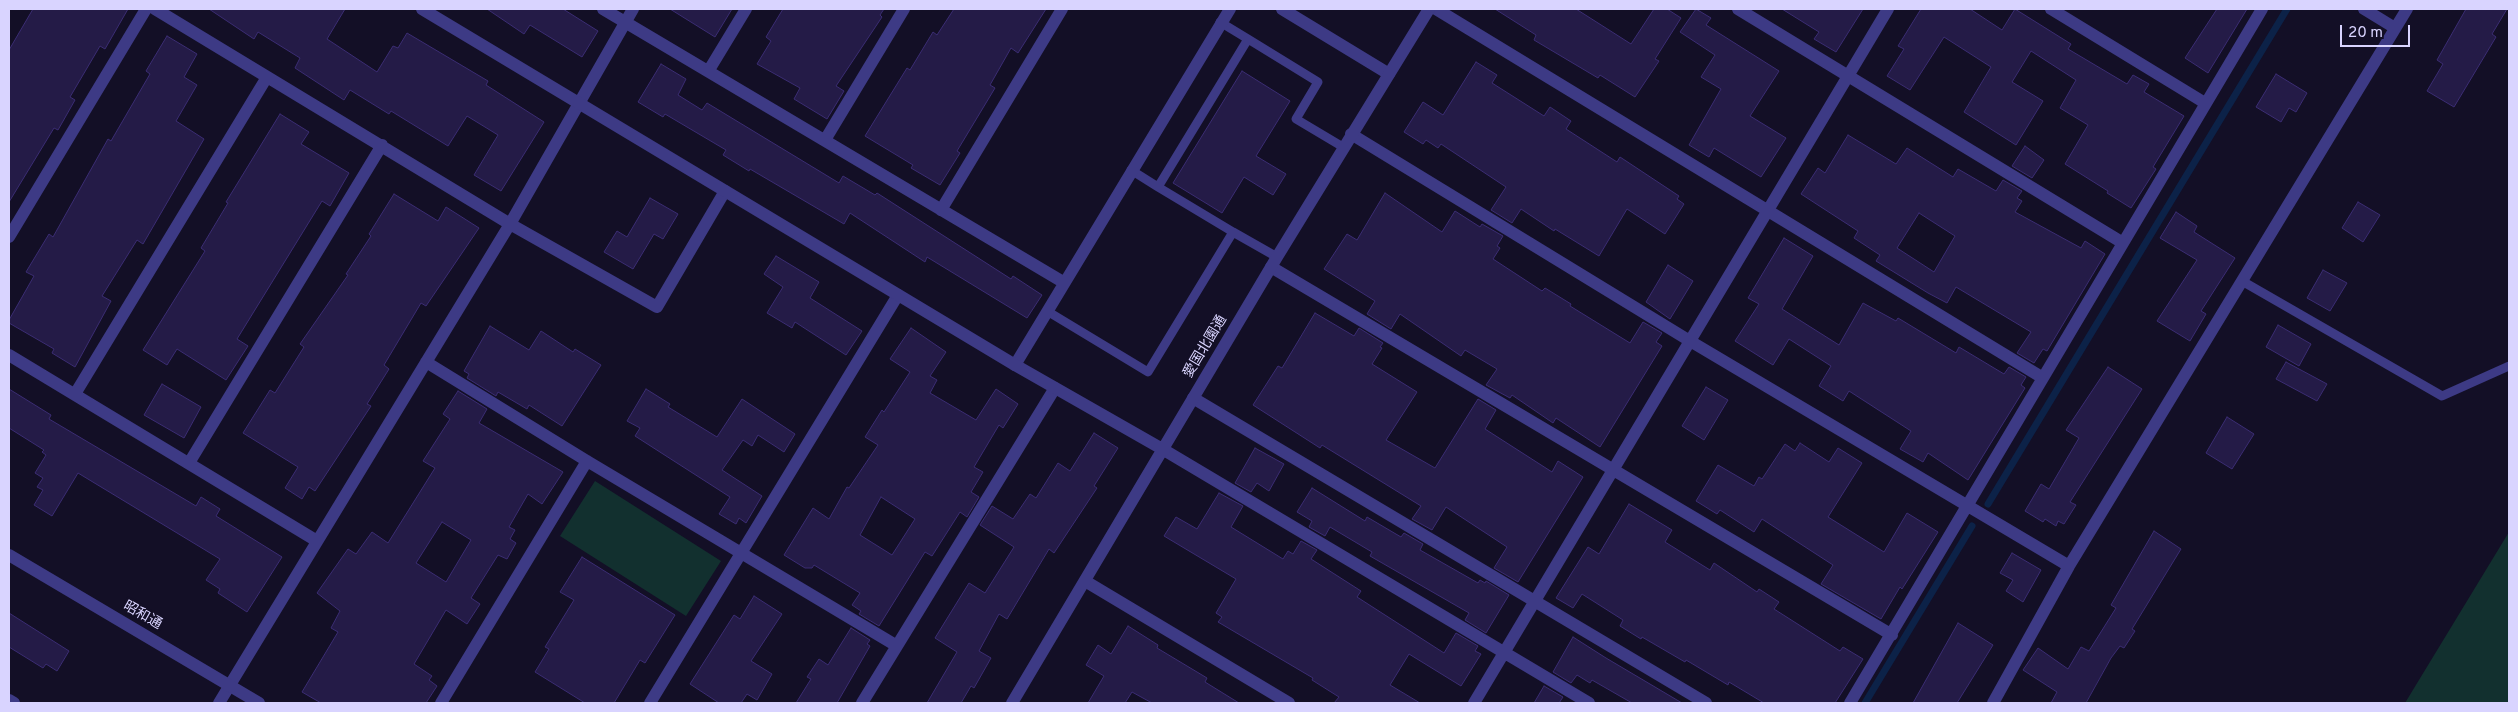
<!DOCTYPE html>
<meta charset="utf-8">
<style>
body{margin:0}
#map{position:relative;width:2518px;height:712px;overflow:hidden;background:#130f26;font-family:Overpass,sans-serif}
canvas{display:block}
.frame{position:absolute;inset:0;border:10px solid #d9d4ff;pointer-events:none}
.scale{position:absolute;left:2340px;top:25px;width:70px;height:22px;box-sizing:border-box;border:2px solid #d9d4ff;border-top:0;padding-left:6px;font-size:15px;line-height:18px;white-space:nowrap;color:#d9d4ff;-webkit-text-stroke:4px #130f26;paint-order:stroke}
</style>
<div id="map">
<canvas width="2518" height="712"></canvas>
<div class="frame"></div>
<div class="scale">20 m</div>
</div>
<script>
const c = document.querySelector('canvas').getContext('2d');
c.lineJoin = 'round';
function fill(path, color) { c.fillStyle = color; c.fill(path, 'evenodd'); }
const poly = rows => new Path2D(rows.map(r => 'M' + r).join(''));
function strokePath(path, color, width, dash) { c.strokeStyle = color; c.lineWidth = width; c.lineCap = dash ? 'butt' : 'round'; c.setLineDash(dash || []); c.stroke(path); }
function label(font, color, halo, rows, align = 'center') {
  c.font = font + ' Overpass,"Noto Sans JP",sans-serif'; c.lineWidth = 5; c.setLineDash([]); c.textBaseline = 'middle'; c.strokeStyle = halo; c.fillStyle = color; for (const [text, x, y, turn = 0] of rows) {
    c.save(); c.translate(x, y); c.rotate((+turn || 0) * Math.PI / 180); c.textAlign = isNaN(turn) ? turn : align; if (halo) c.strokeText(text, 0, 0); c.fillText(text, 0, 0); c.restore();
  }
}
fill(poly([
 [595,481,721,561,686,616,560,536],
 [2509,532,2509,703,2405,703]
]), '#12302f');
strokePath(poly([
 [1988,504,2287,9],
 [1865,703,1972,526]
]), '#0c2248', 7);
const building = poly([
 [33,9,128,9,105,49,100,46,70,97,75,100,58,130,54,128,9,202,9,50,33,9],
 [209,9,345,9,327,39,377,72,393,46,398,48,407,33,488,81,486,85,544,122,501,191,474,175,498,135,467,116,448,146,391,111,389,114,350,90,344,100,295,68,300,58,258,32,254,39,209,9],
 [487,9,563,9,598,31,582,57,530,25,524,34,487,9],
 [670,9,732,9,715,37,670,9],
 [783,9,884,9,880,15,882,17,836,86,844,91,827,119,794,99,800,88,757,64,771,41,766,37,783,9],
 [954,9,1046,9,1018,53,1011,48,990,85,995,88,957,151,960,153,940,185,911,168,913,165,865,136,907,68,910,70,933,32,937,35,954,9],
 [1495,9,1576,9,1631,44,1654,9,1667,9,1681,18,1655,59,1659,61,1635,97,1600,75,1598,78,1534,40,1536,35,1495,9],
 [1696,9,1711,18,1706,25,1779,71,1750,116,1786,138,1761,177,1714,148,1709,157,1689,145,1721,89,1701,77,1715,55,1680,32,1696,9],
 [1782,9,1863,9,1836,52,1814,39,1819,32,1782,9],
 [1921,9,1970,9,2002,30,2015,9,2071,44,2068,49,2127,84,2133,75,2149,84,2144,92,2184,116,2153,167,2156,169,2131,208,2107,193,2108,191,2065,164,2088,125,2060,108,2076,80,2031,51,2012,82,2043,101,2016,145,1964,112,1991,67,1944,37,1910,90,1887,76,1904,49,1898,46,1921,9],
 [2217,9,2247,9,2208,73,2185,58,2217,9],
 [2466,9,2507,9,2492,34,2496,37,2454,107,2427,91,2443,64,2437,60,2466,9],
 [167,36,197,54,184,77,197,85,176,121,204,139,143,244,137,240,102,296,111,301,75,367,52,353,54,349,9,323,9,320,34,276,26,272,49,234,53,237,108,139,111,141,150,74,146,71,167,36],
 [1476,62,1497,75,1492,83,1544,116,1550,107,1571,121,1566,129,1617,162,1620,157,1679,196,1677,199,1684,204,1665,234,1627,209,1599,256,1555,229,1554,231,1521,209,1512,223,1491,210,1506,187,1441,144,1438,148,1426,140,1423,144,1404,132,1423,102,1443,115,1476,62],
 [661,64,686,79,678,95,702,110,707,103,839,183,843,176,875,195,877,193,1011,279,1013,276,1042,295,1027,318,927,257,925,262,850,213,844,224,750,169,749,171,723,155,726,150,665,114,663,117,638,102,661,64],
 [1242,71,1290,101,1256,156,1286,174,1273,195,1244,177,1222,213,1173,183,1242,71],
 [2276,74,2307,93,2296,112,2289,108,2281,122,2256,107,2276,74],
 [280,114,309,132,301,144,349,173,330,206,322,201,237,339,248,346,226,380,177,349,167,365,143,350,205,251,201,248,228,203,226,202,280,114],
 [1848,135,1896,164,1907,148,1953,177,1958,169,1996,191,2003,180,2022,191,2017,198,2022,201,2015,212,2081,248,2085,241,2105,254,2047,351,2043,349,2034,363,2017,353,2031,332,1956,287,1947,303,1928,293,1876,261,1880,255,1854,238,1858,231,1801,194,1818,168,1825,173,1848,135],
 [1919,213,1955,236,1934,272,1897,248,1919,213],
 [2025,146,2044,160,2032,178,2012,166,2025,146],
 [1385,193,1442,232,1455,211,1480,227,1482,224,1503,236,1497,246,1500,248,1493,259,1542,291,1545,288,1571,304,1570,306,1630,343,1643,322,1662,333,1656,342,1662,346,1600,447,1556,418,1553,423,1512,395,1510,398,1486,385,1497,369,1465,350,1461,356,1400,314,1391,329,1367,314,1375,301,1324,269,1347,234,1357,240,1385,193],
 [394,194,438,221,446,207,479,228,426,306,421,303,384,365,389,369,367,404,371,406,315,491,309,487,302,499,285,488,298,467,243,433,270,390,275,393,304,347,300,344,348,275,346,274,371,236,369,234,394,194],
 [650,198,678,214,663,239,654,234,633,269,604,252,617,231,627,237,650,198],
 [2358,202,2380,215,2363,242,2342,228,2358,202],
 [2176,212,2197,226,2194,232,2235,258,2201,311,2206,314,2190,341,2157,321,2197,260,2160,238,2176,212],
 [1784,238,1813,256,1782,309,1839,345,1863,303,1896,321,1898,318,1956,353,1959,347,2004,374,2009,367,2026,377,2021,385,2025,388,1968,480,1928,453,1923,462,1900,449,1911,431,1849,391,1843,401,1819,386,1831,366,1789,339,1773,365,1735,341,1759,304,1748,298,1784,238],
 [776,256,819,282,810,298,862,331,846,355,795,322,792,328,767,313,783,287,764,274,776,256],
 [1668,265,1693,281,1670,319,1646,302,1668,265],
 [2323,270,2347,283,2330,311,2307,298,2323,270],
 [1315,313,1354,336,1359,328,1383,343,1380,347,1382,348,1372,364,1417,392,1386,440,1435,468,1478,399,1496,410,1485,429,1552,472,1558,461,1583,477,1518,582,1494,568,1507,547,1446,507,1432,530,1412,519,1421,506,1322,445,1320,448,1253,405,1278,366,1282,368,1315,313],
 [2278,325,2311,344,2299,366,2266,347,2278,325],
 [490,326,529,350,541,331,573,352,575,349,601,365,562,426,529,405,527,409,498,392,496,396,467,378,469,374,464,371,490,326],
 [911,328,946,352,930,376,937,380,930,393,976,420,996,389,1018,404,1003,428,999,425,974,467,983,472,971,492,979,497,967,517,960,512,932,556,925,552,879,626,859,614,861,611,852,605,860,593,814,565,812,568,805,568,784,555,813,508,829,519,847,487,849,488,878,445,865,437,882,410,884,412,910,372,890,359,911,328],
 [881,497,915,519,892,555,860,535,881,497],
 [2286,362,2327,384,2317,401,2276,379,2286,362],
 [2108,367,2142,389,2070,502,2076,505,2064,524,2058,521,2056,526,2045,519,2043,522,2025,511,2041,484,2049,489,2079,438,2066,430,2108,367],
 [162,384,201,407,184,438,144,415,162,384],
 [1706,387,1728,400,1704,440,1682,426,1706,387],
 [9,389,51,415,49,419,196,506,201,497,220,509,216,516,282,557,247,612,218,593,220,589,206,580,220,559,78,473,52,516,34,505,43,490,37,487,43,478,35,473,46,455,42,452,44,450,9,428,9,389],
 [646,389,670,404,668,407,717,437,742,399,795,434,784,452,758,435,752,446,743,440,722,470,762,496,746,523,739,518,736,524,719,514,730,497,635,436,640,428,627,421,646,389],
 [458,391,487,409,479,423,563,472,542,504,528,494,509,527,515,530,510,539,516,543,507,559,498,555,471,598,480,604,467,624,446,610,414,664,432,676,429,680,437,686,426,703,321,703,302,692,338,632,331,628,340,611,317,593,348,549,356,554,372,532,388,543,435,468,423,461,450,419,443,414,458,391],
 [442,522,471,540,446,582,416,563,442,522],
 [2227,417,2254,434,2232,469,2206,453,2227,417],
 [1094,433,1118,448,1094,486,1097,488,1054,553,1049,549,1007,619,999,614,979,651,991,658,974,688,971,686,961,703,927,703,957,652,935,638,969,583,985,593,1014,547,980,525,992,506,1013,519,1030,494,1036,498,1058,463,1070,471,1094,433],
 [1800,443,1829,462,1838,448,1862,463,1828,517,1884,552,1907,513,1938,532,1902,589,1900,587,1881,619,1821,584,1833,565,1762,519,1754,532,1720,510,1717,514,1696,501,1718,465,1754,486,1759,477,1762,479,1785,444,1795,451,1800,443],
 [1255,448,1284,464,1269,491,1257,483,1251,492,1235,483,1255,448],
 [1312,488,1365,521,1367,517,1401,537,1404,533,1423,544,1420,550,1478,583,1480,580,1485,583,1486,581,1509,595,1486,633,1465,620,1469,613,1370,556,1372,552,1330,527,1325,536,1309,527,1312,521,1297,512,1312,488],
 [1219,493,1243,506,1231,527,1283,559,1288,551,1293,554,1301,541,1317,550,1311,559,1361,591,1357,597,1444,653,1456,633,1478,646,1475,651,1481,654,1461,686,1409,654,1390,685,1420,703,1334,703,1339,697,1312,680,1313,678,1218,622,1222,617,1216,613,1236,579,1164,536,1176,517,1197,529,1219,493],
 [1629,504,1672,530,1665,542,1710,570,1714,563,1757,592,1759,589,1779,602,1774,609,1840,651,1843,647,1863,659,1835,703,1764,703,1729,682,1728,685,1686,660,1685,662,1642,637,1641,639,1620,626,1623,620,1582,594,1573,608,1556,598,1588,547,1599,554,1629,504],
 [2154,531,2181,549,2132,629,2135,631,2124,648,2120,646,2111,658,2086,703,2051,703,2057,692,2023,670,2038,648,2068,669,2081,647,2089,651,2116,608,2111,605,2154,531],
 [2012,553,2041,570,2023,602,2006,591,2013,580,2000,573,2012,553],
 [582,557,675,615,645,663,640,660,614,703,585,703,535,672,549,649,545,647,574,600,560,592,582,557],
 [754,596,782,614,751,661,772,674,757,700,747,694,741,703,719,703,690,684,734,615,740,619,754,596],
 [9,613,69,651,57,671,46,664,43,668,9,647,9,613],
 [1958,623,1993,645,1957,703,1913,703,1958,623],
 [1128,626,1158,645,1157,648,1207,678,1205,682,1239,703,1152,703,1132,692,1125,703,1088,703,1104,676,1086,665,1098,645,1111,654,1128,626],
 [851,628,870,640,867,644,870,646,837,703,796,703,811,679,807,677,819,659,828,665,851,628],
 [1573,637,1606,658,1682,703,1632,703,1592,680,1590,683,1577,675,1571,683,1553,672,1573,637],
 [1544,686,1563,697,1559,703,1534,703,1544,686]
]);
fill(building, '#241b47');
strokePath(building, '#3b2d73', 1);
strokePath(poly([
 [1220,22,1248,39],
 [1131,170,1158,187],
 [1233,232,1277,257],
 [2242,281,2442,396,2509,366],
 [1047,311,1148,372,1233,232,1158,187,1248,39,1318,82,1296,119,1343,147]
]), '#3d3a85', 9);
strokePath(poly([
 [155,9,510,224,657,307,725,191],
 [603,9,1063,282],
 [1282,9,1389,74],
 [1436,9,2043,378],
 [1738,9,2123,243],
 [2051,9,2205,103],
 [2364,9,2395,28],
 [709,70,746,9],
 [1351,134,1690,341,2069,566],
 [825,140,904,9],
 [941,210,1062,9],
 [9,237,146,9],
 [1271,267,1892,635],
 [9,355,317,541],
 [426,362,587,461,897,646],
 [1015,365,1230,9],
 [75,394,267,77],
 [1193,398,1706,703],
 [1164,450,1589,703],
 [189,463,382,145],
 [1085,581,1289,703],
 [9,700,14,703],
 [219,703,510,224,633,9],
 [441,703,587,461],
 [650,703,898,295],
 [862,703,1055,388],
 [1474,703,1888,9],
 [1850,703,2262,9],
 [1993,703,2069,566,2407,9]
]), '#3d3a85', 12);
strokePath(poly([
 [422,9,1015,365,1164,450],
 [9,555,259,703],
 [1012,703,1277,257,1429,9]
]), '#3d3a85', 12);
label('14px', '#d9d4ff', '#130f26', [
 ["愛国北園通",1206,347,-59],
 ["昭和通",142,616,30]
]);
</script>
